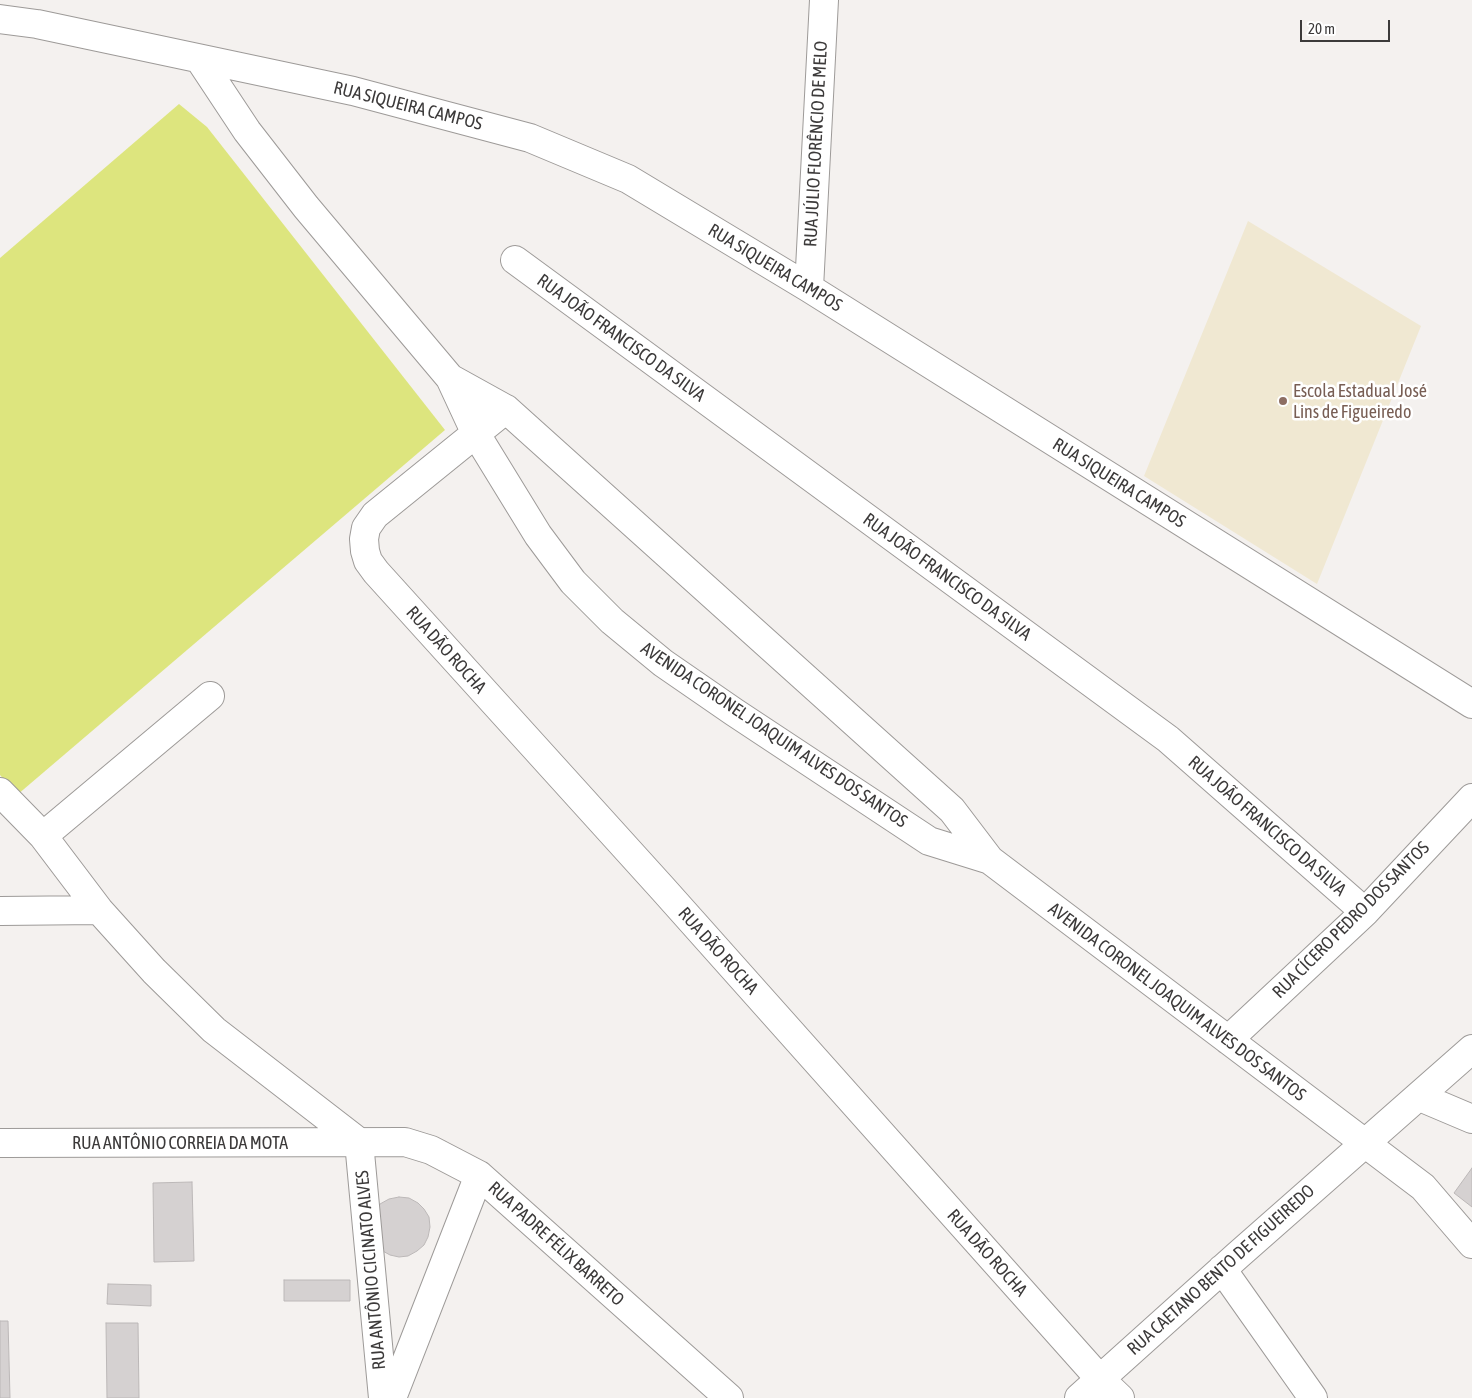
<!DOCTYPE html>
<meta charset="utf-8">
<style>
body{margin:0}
#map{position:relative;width:1472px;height:1398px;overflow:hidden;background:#f4f1ef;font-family:"Asap Condensed",sans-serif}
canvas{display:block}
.scale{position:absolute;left:1300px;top:20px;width:90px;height:22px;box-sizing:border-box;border:2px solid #3c3a3a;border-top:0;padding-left:6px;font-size:15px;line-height:18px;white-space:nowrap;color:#3c3a3a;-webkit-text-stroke:4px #fff;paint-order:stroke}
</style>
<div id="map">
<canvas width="1472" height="1398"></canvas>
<div class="scale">20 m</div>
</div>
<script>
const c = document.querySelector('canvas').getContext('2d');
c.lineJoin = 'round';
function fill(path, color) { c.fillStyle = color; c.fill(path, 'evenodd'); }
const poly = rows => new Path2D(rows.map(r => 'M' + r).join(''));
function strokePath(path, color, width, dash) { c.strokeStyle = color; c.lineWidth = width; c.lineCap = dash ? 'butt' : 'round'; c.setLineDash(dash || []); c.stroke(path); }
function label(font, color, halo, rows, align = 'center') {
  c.font = font + ' "Asap Condensed",sans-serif'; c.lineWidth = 5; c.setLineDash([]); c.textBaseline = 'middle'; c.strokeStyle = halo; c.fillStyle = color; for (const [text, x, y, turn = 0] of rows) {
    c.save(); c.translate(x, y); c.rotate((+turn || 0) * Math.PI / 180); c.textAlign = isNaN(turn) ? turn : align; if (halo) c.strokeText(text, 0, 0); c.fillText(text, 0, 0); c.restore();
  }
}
fill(poly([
 [1248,221,1421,326,1317,584,1144,476]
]), '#f0e8d2');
fill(poly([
 [179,104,207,127,445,430,17,795,0,775,0,258]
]), '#dde57e');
const building = poly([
 [1472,1168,1472,1207,1454,1193,1472,1168],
 [192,1182,194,1261,154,1262,153,1183,192,1182],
 [399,1197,409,1198,418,1203,424,1209,429,1217,430,1227,428,1237,424,1245,417,1251,408,1256,399,1257,390,1255,381,1250,374,1213,380,1204,389,1199,399,1197],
 [284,1280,350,1280,350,1301,284,1301,284,1280],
 [108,1284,151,1285,151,1306,107,1304,108,1284],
 [0,1321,8,1321,10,1398,0,1398,0,1321],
 [106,1323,138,1323,139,1398,107,1398,106,1323]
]);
fill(building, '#d5d1d1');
strokePath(building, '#bcb8b8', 1);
const minor = poly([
 [0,19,37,24,353,91,530,138,628,179,809,288,1472,704],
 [200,60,247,131,306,207,450,378,476,434,538,535,573,582,612,621,663,663,734,712,929,841,990,860],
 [515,260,1168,739,1365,912],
 [809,288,824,0],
 [450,378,506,409,952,810,990,860,1423,1187,1472,1244],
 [506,409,375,515,366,528,364,539,365,551,368,561,376,572,663,889,1099,1378,1120,1398],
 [0,792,43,836,99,910,154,971,214,1030,359,1142],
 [43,836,210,696],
 [0,911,99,910],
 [1228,1040,1365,912,1472,798],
 [1420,1097,1472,1119],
 [359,1142,383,1398],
 [0,1143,405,1142,431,1150,479,1175,729,1398],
 [1222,1269,1313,1398],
 [392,1398,479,1175],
 [1079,1398,1237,1256,1472,1049]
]);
strokePath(minor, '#9d9a98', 30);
strokePath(minor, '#fff', 28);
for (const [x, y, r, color] of [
 [1283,401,5,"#8d6e63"]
]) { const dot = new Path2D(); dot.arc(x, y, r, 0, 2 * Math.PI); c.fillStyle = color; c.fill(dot); strokePath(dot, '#fff', 2); }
label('18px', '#3c3a3a', '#fff', [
 ["RUA SIQUEIRA CAMPOS",408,106,14],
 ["RUA JÚLIO FLORÊNCIO DE MELO",816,144,-87],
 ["RUA SIQUEIRA CAMPOS",775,268,31],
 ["RUA JOÃO FRANCISCO DA SILVA",621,338,36],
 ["RUA SIQUEIRA CAMPOS",1119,483,32],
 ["RUA JOÃO FRANCISCO DA SILVA",947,577,36],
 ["RUA DÃO ROCHA",446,650,48],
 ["AVENIDA CORONEL JOAQUIM ALVES DOS SANTOS",774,735,34],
 ["RUA JOÃO FRANCISCO DA SILVA",1267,826,41],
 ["RUA CÍCERO PEDRO DOS SANTOS",1351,920,-45],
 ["RUA DÃO ROCHA",718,951,48],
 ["AVENIDA CORONEL JOAQUIM ALVES DOS SANTOS",1177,1002,37],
 ["RUA ANTÔNIO CORREIA DA MOTA",180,1143],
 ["RUA PADRE FÉLIX BARRETO",556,1244,42],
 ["RUA DÃO ROCHA",987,1253,48],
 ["RUA ANTÔNIO CICINATO ALVES",371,1270,-95],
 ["RUA CAETANO BENTO DE FIGUEIREDO",1221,1270,-42]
]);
label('18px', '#785e54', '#fff', [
 ["Escola Estadual José",1293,391],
 ["Lins de Figueiredo",1293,412]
], 'left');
</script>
